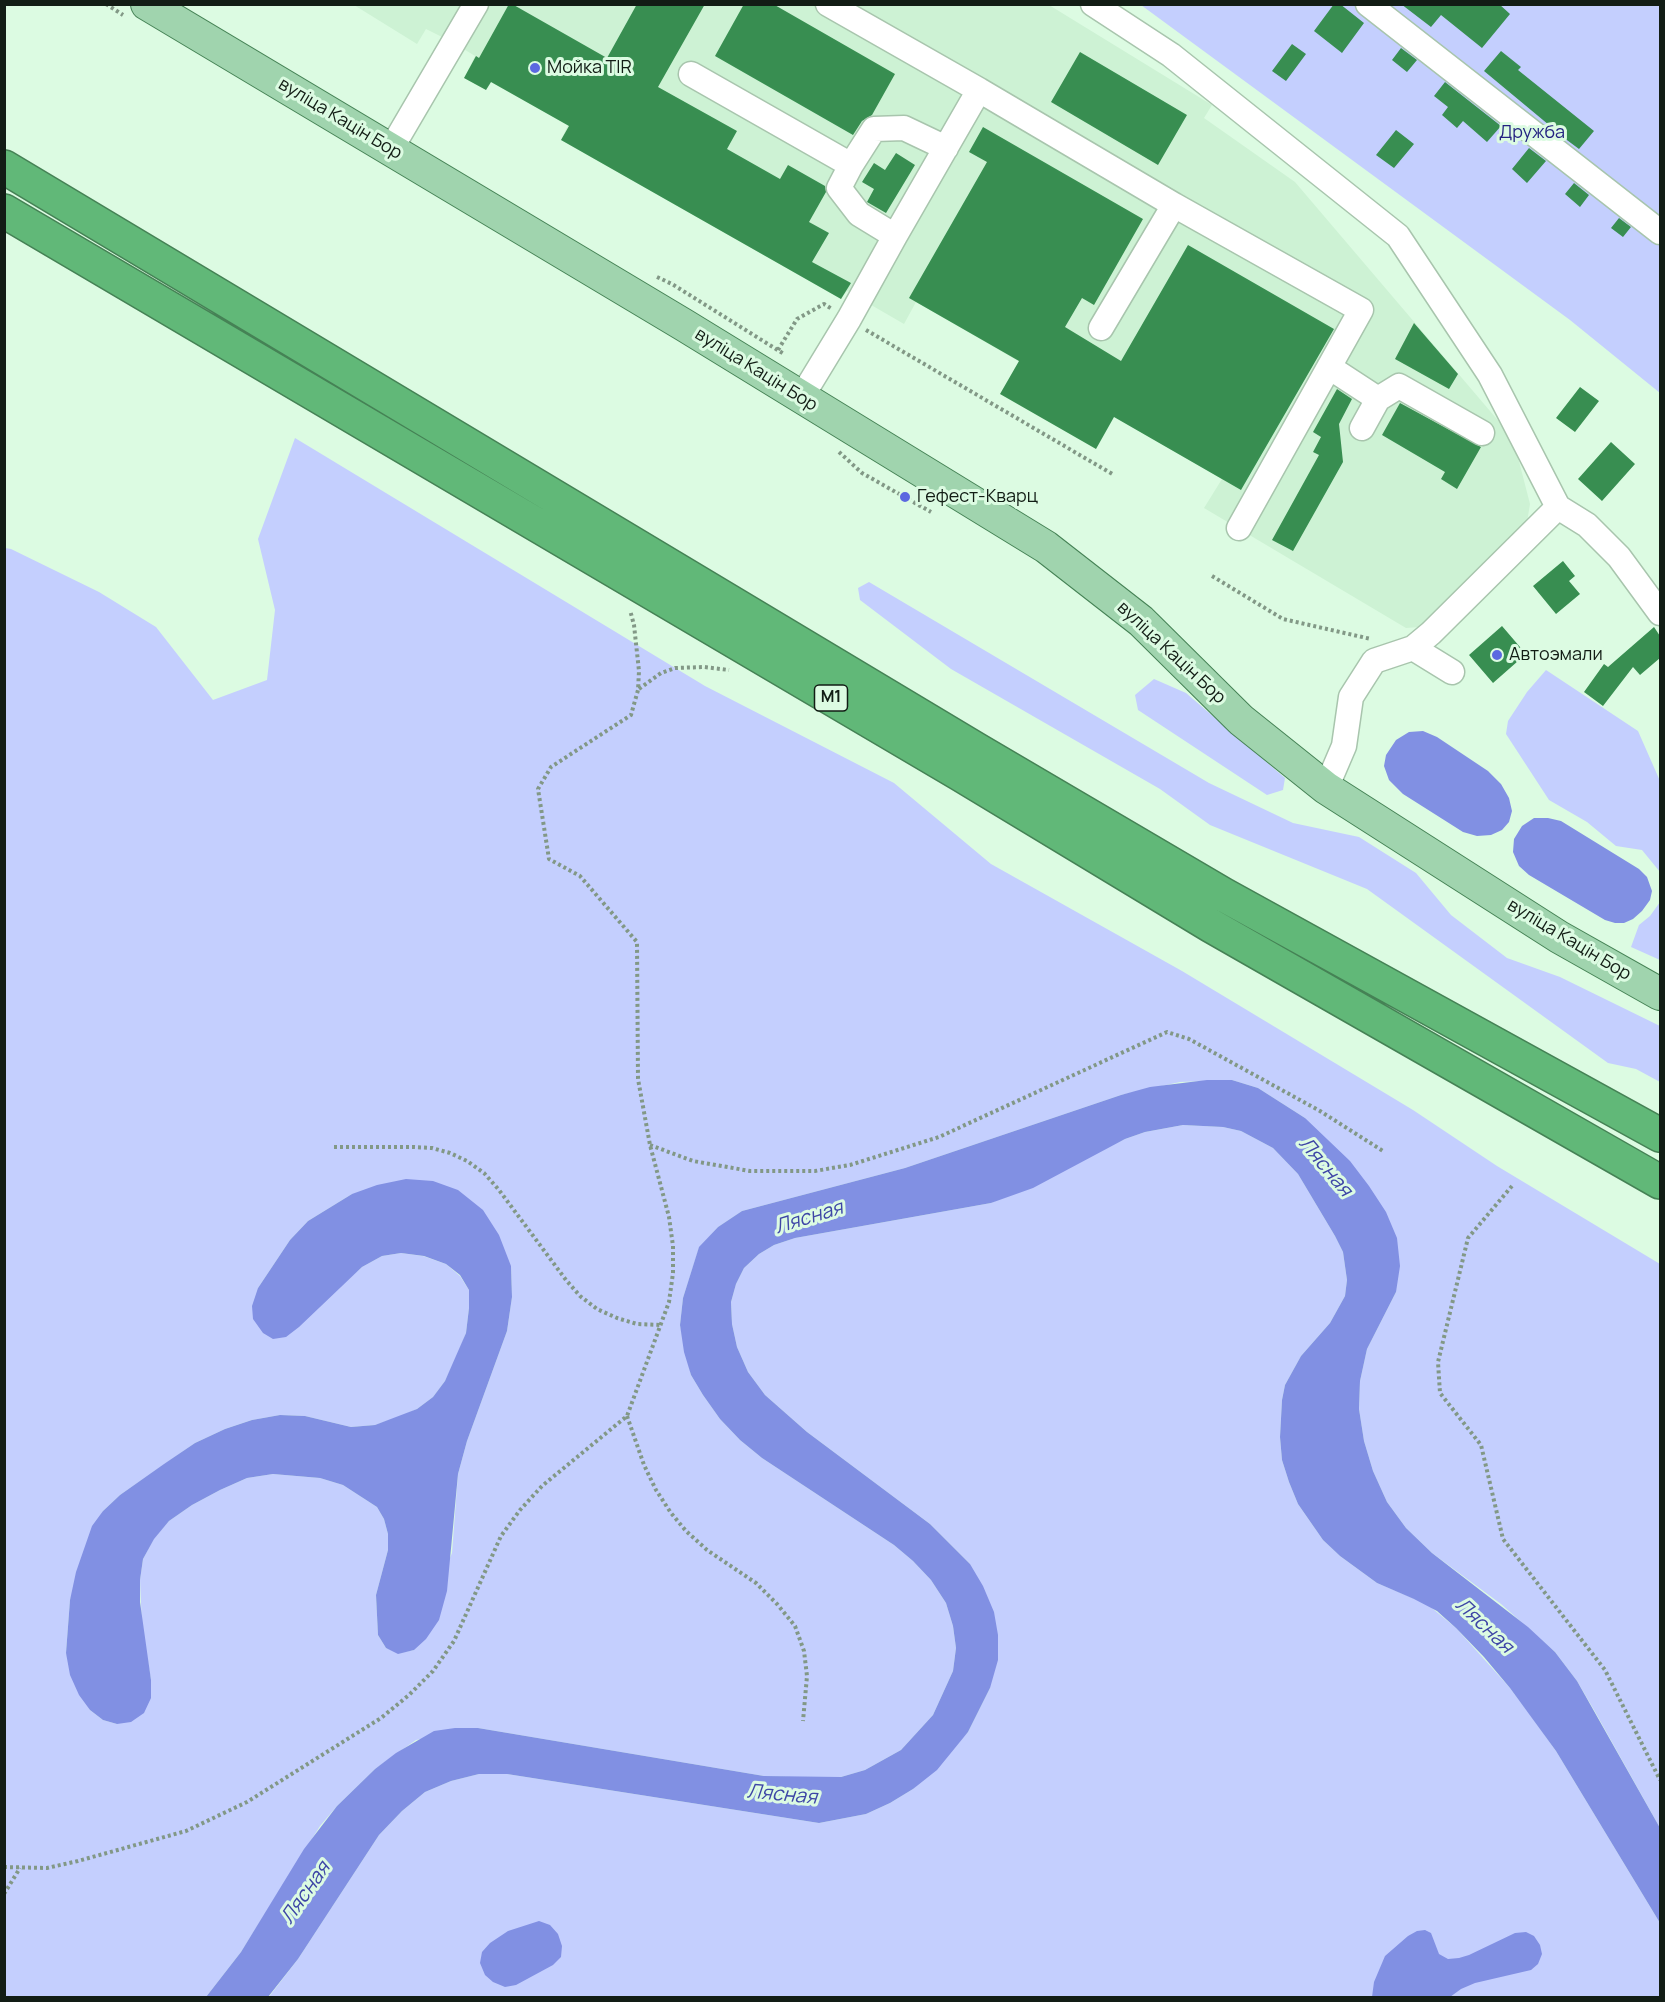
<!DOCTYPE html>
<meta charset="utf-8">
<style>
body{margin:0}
#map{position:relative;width:1665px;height:2002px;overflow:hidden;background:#dcfbe2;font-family:Manrope,sans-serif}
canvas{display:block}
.frame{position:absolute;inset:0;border:6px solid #121d15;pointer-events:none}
</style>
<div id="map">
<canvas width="1665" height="2002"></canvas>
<div class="frame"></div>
</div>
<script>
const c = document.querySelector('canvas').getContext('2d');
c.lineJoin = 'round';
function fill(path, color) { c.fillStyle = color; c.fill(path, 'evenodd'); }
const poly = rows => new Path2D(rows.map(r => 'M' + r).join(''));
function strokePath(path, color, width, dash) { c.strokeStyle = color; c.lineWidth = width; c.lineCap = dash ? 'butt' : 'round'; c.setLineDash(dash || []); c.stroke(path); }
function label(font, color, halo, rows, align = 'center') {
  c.font = font + ' Manrope,sans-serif'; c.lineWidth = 6; c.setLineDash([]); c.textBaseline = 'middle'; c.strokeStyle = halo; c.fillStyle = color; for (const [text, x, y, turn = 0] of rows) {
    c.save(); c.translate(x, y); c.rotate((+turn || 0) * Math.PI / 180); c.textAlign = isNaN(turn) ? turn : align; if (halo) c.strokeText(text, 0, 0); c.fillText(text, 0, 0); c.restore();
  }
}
fill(poly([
 [354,5,1049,5,1212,105,1204,118,1295,182,1513,438,1530,504,1527,522,1420,627,1406,628,1204,508,1222,479,916,302,904,324,847,291,841,299,561,140,568,125,491,82,486,90,464,78,475,56,454,43,426,29,417,44]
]), '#cdf2d4');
fill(poly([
 [1141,5,1660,5,1660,393,1570,320],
 [295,438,705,686,894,783,991,864,1182,971,1413,1110,1497,1166,1660,1264,1660,1828,1594,1710,1577,1681,1555,1652,1501,1604,1432,1553,1406,1528,1387,1502,1373,1471,1364,1441,1359,1409,1360,1381,1367,1349,1396,1292,1305,1118,1258,1088,1232,1080,1180,1082,1121,1095,905,1168,742,1211,718,1227,699,1248,683,1298,680,1325,691,1375,703,1395,720,1419,740,1440,762,1458,894,1545,913,1561,931,1580,946,1603,953,1626,956,1648,953,1671,933,1715,901,1750,865,1770,841,1777,790,1777,764,1776,478,1728,416,1740,375,1769,337,1806,320,1826,241,1952,206,1997,5,1997,5,548,11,549,99,592,156,627,213,700,267,680,275,610,258,539],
 [352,1194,511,1266,512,1297,507,1331,467,1441,458,1474,452,1553,414,1650,399,1653,386,1648,378,1635,376,1595,388,1550,388,1534,384,1519,377,1507,343,1485,320,1478,273,1474,247,1478,220,1490,192,1505,169,1521,154,1538,143,1559,140,1580,142,1627,151,1680,117,1724,103,1720,90,1710,66,1653,70,1600,103,1511,120,1495,195,1443,225,1429,252,1420,280,1415,305,1416,351,1427,375,1425,399,1417,417,1409,433,1397,445,1381,457,1357,466,1333,469,1308,469,1290,460,1276,446,1264,423,1256,401,1253,382,1256,362,1267,322,1303,258,1288,290,1240,308,1221],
 [869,582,1209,783,1293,823,1359,837,1416,873,1451,915,1507,958,1560,977,1660,1026,1660,1082,1636,1069,1608,1063,1367,889,1210,825,1160,789,951,669,860,600,858,588],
 [1546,670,1638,731,1660,781,1660,872,1642,850,1616,846,1587,822,1549,800,1506,734,1508,721,1527,692],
 [1154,679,1186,693,1285,778,1283,790,1267,795,1138,710,1135,695],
 [1660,902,1660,960,1631,947,1639,925,1650,916],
 [1183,1125,1223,1127,1241,1131,1273,1148,1298,1174,1335,1236,1343,1252,1347,1280,1345,1296,1330,1323,1301,1356,1285,1385,1282,1400,1280,1437,1282,1460,1289,1482,1298,1504,1323,1540,1340,1556,1377,1583,1427,1604,1456,1628,1510,1688,1531,1716,1556,1751,1660,1923,1660,1997,268,1998,298,1959,379,1835,402,1811,425,1792,451,1781,479,1774,507,1774,819,1823,866,1814,890,1803,913,1789,968,1732,990,1688,970,1564,930,1524,807,1432,765,1395,748,1372,737,1347,732,1324,731,1302,736,1284,744,1268,759,1254,774,1245,795,1238,991,1203,1125,1139,1145,1132]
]), '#c4cffe');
fill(poly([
 [1423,731,1437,737,1488,771,1501,784,1509,798,1512,811,1509,822,1502,830,1491,835,1477,836,1463,832,1403,794,1389,780,1384,766,1386,755,1396,740,1409,732],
 [1534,818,1548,818,1561,821,1639,869,1647,877,1652,891,1650,900,1642,911,1633,919,1624,923,1615,923,1605,920,1529,875,1519,866,1513,852,1514,839,1522,826],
 [1207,1080,1232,1080,1258,1088,1305,1118,1350,1161,1369,1186,1386,1212,1397,1238,1400,1266,1396,1292,1367,1349,1360,1381,1359,1409,1364,1441,1373,1471,1387,1502,1406,1528,1432,1553,1528,1627,1555,1652,1577,1681,1660,1828,1660,1923,1556,1751,1510,1688,1484,1657,1456,1628,1437,1611,1414,1599,1377,1583,1340,1556,1323,1540,1298,1504,1289,1482,1282,1460,1280,1437,1282,1400,1285,1385,1301,1356,1330,1323,1345,1296,1347,1280,1343,1252,1335,1236,1298,1174,1273,1148,1241,1131,1223,1127,1183,1125,1145,1132,1125,1139,1033,1188,991,1203,795,1238,774,1245,759,1254,744,1268,736,1284,731,1302,732,1324,737,1347,748,1372,765,1395,807,1432,930,1524,970,1564,983,1586,994,1612,998,1635,998,1660,990,1688,968,1732,937,1770,913,1789,890,1803,866,1814,819,1823,507,1774,479,1774,451,1781,425,1792,402,1811,379,1835,298,1959,268,1997,206,1997,241,1952,304,1849,337,1806,375,1769,396,1753,434,1731,455,1728,478,1728,764,1776,841,1777,865,1770,901,1750,933,1715,953,1671,956,1648,953,1626,946,1603,931,1580,913,1561,894,1545,762,1458,740,1440,720,1419,703,1395,691,1375,684,1352,680,1325,683,1298,699,1247,718,1227,742,1211,905,1168,1121,1095,1150,1087],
 [406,1179,433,1181,458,1190,483,1210,499,1235,511,1266,512,1297,507,1331,467,1441,458,1474,447,1591,439,1620,426,1639,414,1650,398,1654,386,1648,378,1635,376,1595,388,1550,388,1534,384,1519,377,1507,343,1485,320,1478,273,1474,247,1478,220,1490,192,1505,169,1521,154,1539,143,1559,140,1580,140,1602,151,1680,151,1698,144,1713,131,1722,117,1724,103,1720,90,1710,79,1695,70,1675,66,1653,70,1600,76,1572,92,1526,103,1511,120,1495,164,1464,195,1443,225,1429,252,1420,280,1415,305,1416,351,1427,375,1425,417,1409,433,1397,445,1381,466,1333,469,1308,469,1290,460,1275,446,1264,424,1256,401,1253,382,1256,362,1267,299,1327,286,1337,273,1339,263,1333,253,1319,252,1306,258,1288,290,1240,308,1221,352,1194,377,1185],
 [539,1921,550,1925,558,1934,562,1946,561,1957,553,1965,516,1985,505,1987,493,1982,485,1975,480,1963,482,1952,490,1943,508,1931],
 [1425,1930,1431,1933,1439,1954,1448,1959,1459,1958,1469,1955,1515,1933,1526,1932,1534,1936,1540,1945,1542,1954,1538,1964,1531,1970,1475,1983,1461,1989,1450,1997,1372,1997,1374,1982,1385,1956,1408,1936,1417,1931]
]), '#8190e3');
fill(poly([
 [509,4,512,4,607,58,637,4,705,4,658,87,737,131,727,149,780,179,788,165,825,186,826,192,809,222,829,233,812,262,851,283,841,299,561,140,569,126,491,82,486,90,464,78,476,56,479,58],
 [744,4,773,4,895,74,872,115,862,121,853,135,715,56],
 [1334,4,1340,4,1364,23,1342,53,1314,31],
 [1401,4,1499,4,1510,14,1482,48,1441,15,1431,27],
 [1292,44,1306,54,1286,81,1272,71],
 [1401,48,1417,60,1407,72,1392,60],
 [1501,51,1521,67,1518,70,1594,131,1579,149,1548,126,1549,125,1484,71],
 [1080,52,1187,115,1158,165,1051,102],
 [1445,82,1501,126,1487,142,1463,121,1457,128,1442,115,1448,107,1434,96],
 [983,127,1143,219,1094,305,1082,298,1065,327,1121,361,1188,245,1334,329,1241,490,1114,417,1096,449,1000,394,1019,361,909,298,987,162,969,152],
 [1396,130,1414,144,1394,168,1376,155],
 [1529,148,1546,161,1527,183,1512,169],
 [896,153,915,165,886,213,867,202,874,189,862,182,874,163,885,170],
 [1574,183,1589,195,1580,207,1565,194],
 [1619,218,1631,227,1623,237,1611,228],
 [1414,323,1458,374,1449,389,1395,359],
 [1580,387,1599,401,1575,432,1556,418],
 [1337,389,1352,399,1339,424,1343,462,1293,551,1272,540,1319,455,1313,452,1321,437,1313,432],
 [1400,403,1481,447,1457,489,1441,479,1445,472,1382,435],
 [1611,442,1635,464,1602,501,1578,479],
 [1563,561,1575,576,1569,581,1580,594,1556,614,1533,586],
 [1502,626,1526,654,1493,683,1469,655],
 [1654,627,1660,636,1660,658,1640,675,1633,667,1603,706,1584,692,1604,664,1608,667]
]), '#388e51');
const minor = poly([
 [1093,4,1171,55,1398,236,1490,375,1558,507],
 [1368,4,1660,232],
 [691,74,851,165],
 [979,90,1174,205,1101,328],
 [391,149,476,4],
 [1174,205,1361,310,1239,528],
 [895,236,859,214,839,188,851,165,874,129,904,128,946,148],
 [1329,367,1378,399,1399,386,1482,433],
 [801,398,849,319,895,236,979,90,828,4],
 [1362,428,1378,399],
 [1413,648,1452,672],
 [1326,788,1344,746,1351,697,1374,661,1413,648,1431,633,1558,507,1587,525,1619,557,1660,613]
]);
const major = poly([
 [147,4,684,325,1046,547,1141,621,1241,720,1326,788,1559,937,1660,994]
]);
const highway = poly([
 [4,167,977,750,1224,895,1660,1135],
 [4,211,960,774,1210,925,1660,1182]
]);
strokePath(minor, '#a8c5ad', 27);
strokePath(major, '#458255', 34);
strokePath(highway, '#458255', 36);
strokePath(poly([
 [106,4,123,15],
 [657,277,672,284,784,354],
 [866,330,1114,475],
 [778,350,797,319,824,304,832,309],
 [839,452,862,473,931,512],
 [1212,576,1283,619,1371,639],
 [639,689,661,673,675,668,704,667,729,670],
 [650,1145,693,1161,750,1171,815,1171,850,1165,939,1137,1167,1032,1189,1039,1320,1111,1383,1151],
 [334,1147,413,1147,432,1148,450,1153,467,1161,484,1173,499,1190,566,1280,580,1296,597,1309,617,1318,637,1324,661,1325],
 [1512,1186,1468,1238,1438,1362,1440,1393,1481,1445,1503,1539,1605,1670,1660,1780],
 [627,1416,644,1465,656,1490,671,1513,686,1531,707,1550,756,1583,777,1604,795,1626,804,1651,807,1676,803,1721],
 [4,1867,47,1868,78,1861,186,1831,247,1802,381,1718,409,1695,433,1671,454,1641,501,1536,520,1510,542,1486,627,1416,669,1302,673,1273,673,1246,669,1217,650,1145,638,1079,637,942,580,876,549,859,538,789,551,767,631,715,638,690,639,671,634,625,630,610],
 [4,1894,20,1868]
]), '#829886', 4, [3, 3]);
strokePath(minor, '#fff', 24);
strokePath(major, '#a0d4ae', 32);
strokePath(highway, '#61b878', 33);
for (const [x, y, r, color] of [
 [535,68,6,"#5b68e0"],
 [905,497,6,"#5b68e0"],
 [1497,655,6,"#5b68e0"]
]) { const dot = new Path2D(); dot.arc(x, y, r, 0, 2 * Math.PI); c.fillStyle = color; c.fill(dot); strokePath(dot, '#dcfbe2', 2); }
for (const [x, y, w] of [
 [831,698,33]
]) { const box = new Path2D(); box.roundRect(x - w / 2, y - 13, w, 26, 4.5); c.fillStyle = '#dcfbe2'; c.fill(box); strokePath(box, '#121d15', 1.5); }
label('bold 16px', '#121d15', null, [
 ["М1",831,698]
]);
label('18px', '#121d15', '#dcfbe2', [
 ["Мойка TIR",547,68],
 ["Гефест-Кварц",917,497],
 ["Автоэмали",1509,655]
], 'left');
label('18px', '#121d15', '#dcfbe2', [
 ["вуліца Кацін Бор",340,119,31],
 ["вуліца Кацін Бор",756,370,32],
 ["вуліца Кацін Бор",1171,653,43],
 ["вуліца Кацін Бор",1569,940,31]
]);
label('18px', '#232281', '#dcfbe2', [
 ["Дружба",1532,133]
]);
label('italic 20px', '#3d45a6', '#dcfbe2', [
 ["Лясная",1325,1167,50],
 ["Лясная",809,1218,-17],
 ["Лясная",1484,1626,43],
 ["Лясная",782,1795,5],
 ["Лясная",306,1893,-55]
]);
</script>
